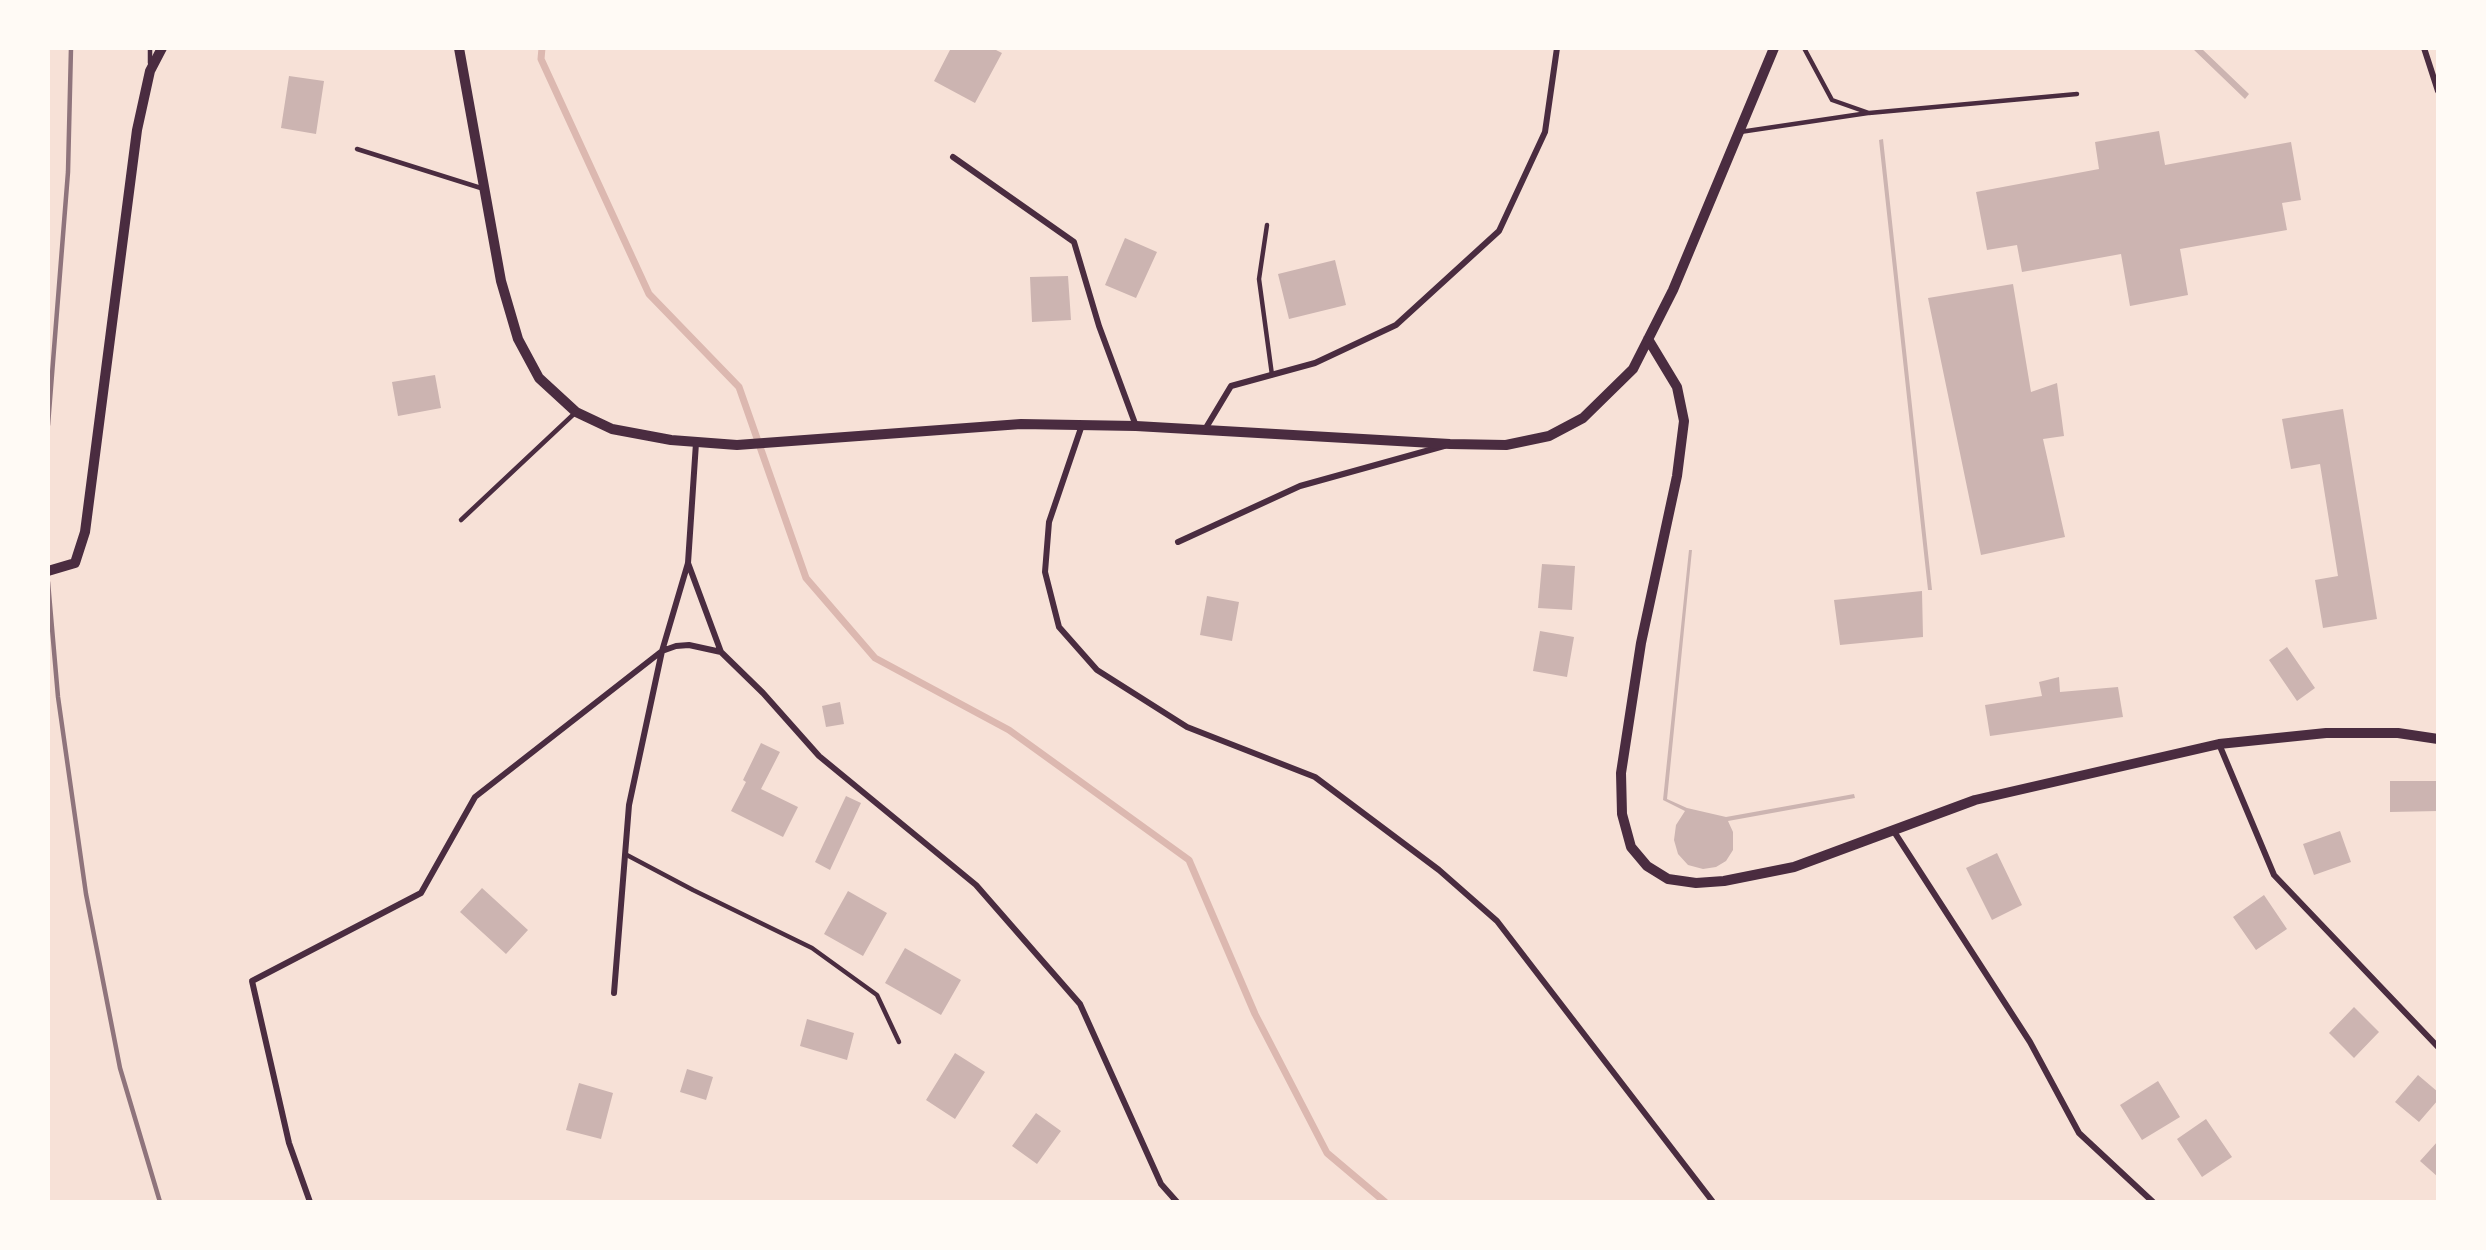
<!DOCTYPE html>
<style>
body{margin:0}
#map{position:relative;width:2486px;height:1250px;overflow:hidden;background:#f7e1d7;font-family:Arial,sans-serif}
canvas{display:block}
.frame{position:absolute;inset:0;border:50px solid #fffaf5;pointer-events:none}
</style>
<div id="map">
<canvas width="2486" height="1250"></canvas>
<div class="frame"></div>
</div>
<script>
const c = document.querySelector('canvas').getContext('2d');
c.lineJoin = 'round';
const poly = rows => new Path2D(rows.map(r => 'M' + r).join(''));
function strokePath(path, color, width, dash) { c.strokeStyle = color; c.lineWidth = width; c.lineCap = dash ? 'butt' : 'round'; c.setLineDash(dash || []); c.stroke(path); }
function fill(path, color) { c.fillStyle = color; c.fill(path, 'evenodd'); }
strokePath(poly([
 [542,48,541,59,649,294,739,387,806,578,875,658,1009,730,1189,860,1255,1014,1327,1153,1385,1202]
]), '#dcb8b0', 7);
fill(poly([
 [951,48,992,48,1002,53,975,103,934,81],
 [2192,48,2201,48,2249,94,2245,99],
 [289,76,324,81,316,134,281,128],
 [2159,131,2165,165,2291,142,2301,200,2282,203,2287,230,2180,249,2188,295,2130,306,2121,254,2022,272,2017,245,1987,250,1976,192,2099,169,2095,142],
 [1883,139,1932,590,1928,590,1879,140],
 [1125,238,1157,252,1136,298,1105,285],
 [1335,260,1346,305,1289,319,1278,274],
 [1068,276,1071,320,1032,322,1030,277],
 [2013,284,2031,392,2057,383,2064,436,2043,439,2065,537,1981,555,1928,298],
 [435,375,441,408,398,416,392,382],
 [2343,409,2377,619,2323,628,2315,580,2338,576,2320,464,2291,469,2282,419],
 [1689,550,1692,550,1667,799,1687,808,1726,817,1854,794,1855,798,1728,821,1733,832,1733,850,1726,861,1716,867,1703,869,1688,865,1678,854,1674,840,1676,825,1685,811,1663,800],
 [1542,564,1575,566,1572,610,1538,608],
 [1922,591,1923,637,1840,645,1834,600],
 [1207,596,1239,602,1232,641,1200,635],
 [1540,631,1574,637,1567,677,1533,671],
 [2287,647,2315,688,2297,701,2269,660],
 [2059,677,2060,692,2118,687,2123,717,1990,736,1985,705,2042,696,2039,682],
 [840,702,844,724,826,727,822,706],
 [761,743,780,752,761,789,798,807,783,837,731,811,746,782,743,780],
 [2390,781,2438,781,2438,811,2390,812],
 [846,796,861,803,830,870,815,862],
 [2340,831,2351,862,2314,875,2303,844],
 [1997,853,2022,905,1992,920,1966,868],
 [482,888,528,930,506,954,460,912],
 [848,891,887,913,863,956,824,934],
 [2264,895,2287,929,2256,950,2233,917],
 [905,948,961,980,941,1015,885,983],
 [2354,1007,2379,1032,2354,1058,2329,1033],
 [807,1019,854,1033,847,1060,800,1046],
 [955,1053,985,1072,955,1119,926,1100],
 [687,1069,713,1077,706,1100,680,1092],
 [2418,1075,2438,1092,2438,1100,2419,1122,2395,1102],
 [2158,1081,2180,1117,2142,1140,2120,1105],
 [579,1083,613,1093,601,1139,566,1130],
 [1036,1113,1061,1131,1037,1164,1012,1146],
 [2206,1119,2232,1157,2202,1177,2177,1139],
 [2438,1141,2438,1177,2420,1161]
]), '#ccb4b1');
strokePath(poly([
 [150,48,150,63],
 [1804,48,1832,100,1869,113,2077,94],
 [1740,132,1868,113],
 [357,149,484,189],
 [1267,225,1259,279,1272,375],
 [461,520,576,412],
 [625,854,693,890,812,948,877,995,899,1042]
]), '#4a2c40', 4.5);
strokePath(poly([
 [2424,48,2438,91],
 [953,157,1074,242,1099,326,1136,426],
 [1082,425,1049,522,1045,572,1059,627,1097,670,1187,727,1315,777,1439,870,1497,921,1713,1202],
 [1204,431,1231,386,1315,363,1396,325,1499,231,1545,132,1557,48],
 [1178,542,1300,486,1444,446],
 [688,563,721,652,763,693,819,756,976,885,1080,1004,1161,1184,1177,1202],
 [2219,744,2274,875,2438,1047],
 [1893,830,2030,1042,2079,1133,2153,1202],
 [614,993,629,805,662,651,688,563,696,443],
 [310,1202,289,1143,252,981,421,893,475,797,662,651,676,646,689,645,721,652]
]), '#4a2c40', 6);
strokePath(poly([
 [459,48,501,281,518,339,539,378,576,412,612,429,671,440,737,445,1021,424,1136,426,1450,444,1506,445,1549,436,1583,418,1633,369,1673,290,1774,48],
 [1648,339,1677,387,1684,421,1677,476,1641,643,1621,773,1622,814,1631,847,1647,866,1668,879,1696,883,1724,881,1794,867,1975,800,2219,744,2326,733,2398,733,2438,739],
 [48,571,75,563,85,532,137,130,150,71,162,48]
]), '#4a2c40', 10);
strokePath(poly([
 [48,425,68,172,71,48],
 [48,582,58,697,86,894,120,1068,160,1202]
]), '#8f747c', 4.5);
</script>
